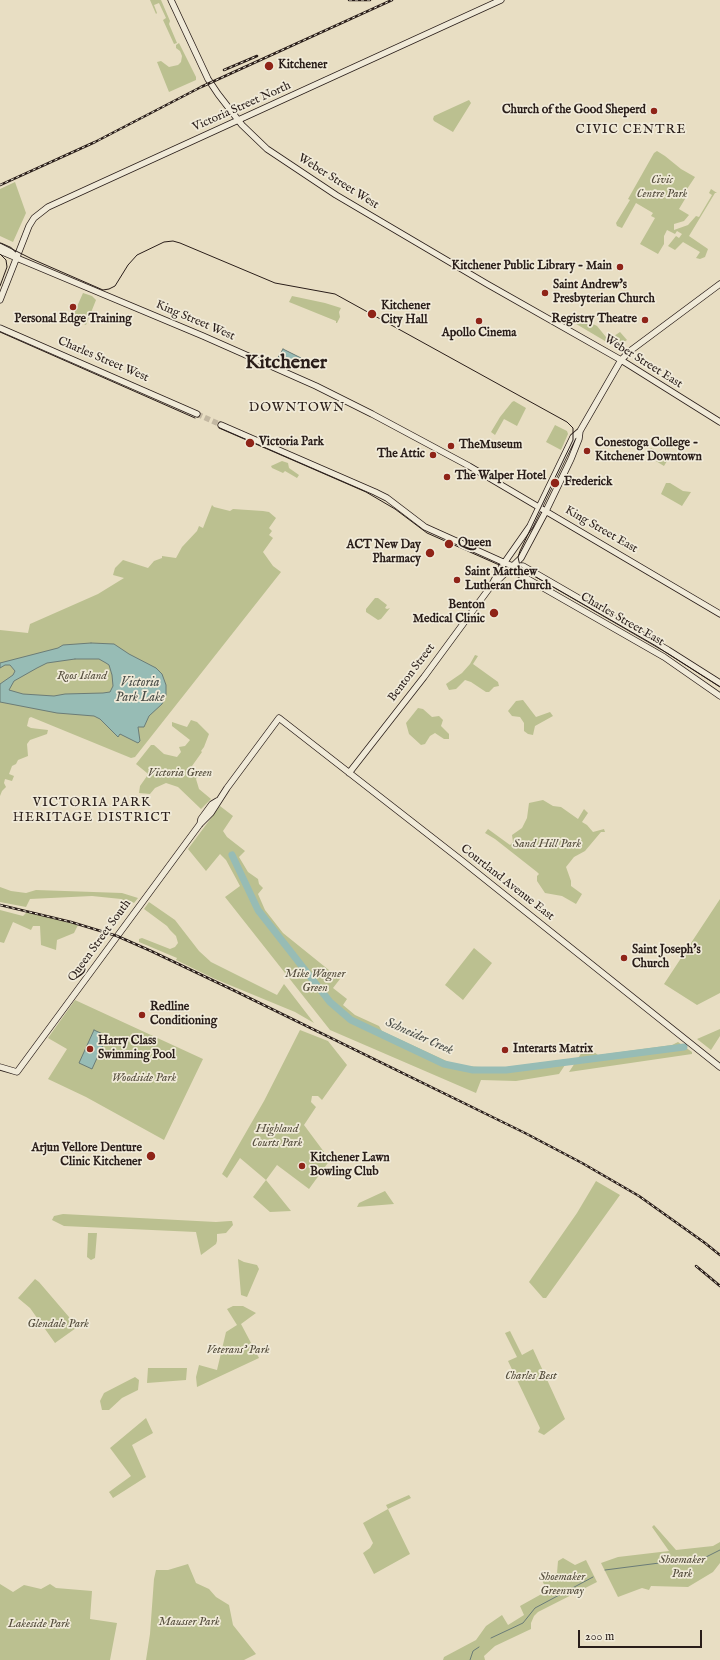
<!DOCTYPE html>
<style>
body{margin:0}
#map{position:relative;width:720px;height:1660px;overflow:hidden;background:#e8dec3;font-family:"IM FELL English",serif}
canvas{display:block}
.scale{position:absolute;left:578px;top:1630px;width:124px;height:18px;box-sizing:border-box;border:2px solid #291d19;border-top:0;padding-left:5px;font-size:12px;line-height:14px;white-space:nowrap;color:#291d19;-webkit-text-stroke:3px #f0ead8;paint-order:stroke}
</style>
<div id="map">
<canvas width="720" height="1660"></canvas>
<div class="scale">200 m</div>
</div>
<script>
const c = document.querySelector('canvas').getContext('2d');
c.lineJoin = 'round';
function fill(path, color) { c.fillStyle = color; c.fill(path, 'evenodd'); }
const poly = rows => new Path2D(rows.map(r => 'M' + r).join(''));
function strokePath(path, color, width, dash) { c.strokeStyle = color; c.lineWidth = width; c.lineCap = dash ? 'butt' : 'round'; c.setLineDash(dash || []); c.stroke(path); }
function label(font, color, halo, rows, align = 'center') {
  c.font = font + ' "IM FELL English",serif'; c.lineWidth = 3.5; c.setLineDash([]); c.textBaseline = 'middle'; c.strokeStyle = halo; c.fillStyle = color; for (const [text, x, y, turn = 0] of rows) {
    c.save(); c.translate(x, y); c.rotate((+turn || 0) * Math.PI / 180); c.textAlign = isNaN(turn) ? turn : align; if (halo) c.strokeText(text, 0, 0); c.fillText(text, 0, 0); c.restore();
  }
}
fill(poly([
 [150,0,161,0,170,21,169,24,177,43,174,44,163,20,166,18,159,3,154,5,157,13,156,14],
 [179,43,196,77,196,80,169,92,157,62,161,61,169,67,178,65,181,62,182,56,180,51,176,48,176,45],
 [469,100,471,103,453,132,434,121,433,119,434,116],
 [657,151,665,156,681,169,695,177,685,192,688,194,679,209,689,215,684,221,674,224,674,230,688,225,696,216,699,217,712,195,709,193,711,189,717,193,715,193,689,236,708,249,705,257,700,259,696,258,700,252,683,242,675,250,668,246,676,236,679,238,682,234,677,231,675,234,667,230,664,236,664,244,658,254,640,244,655,218,651,216,653,213,636,203,622,228,617,226,616,223,630,200,628,199,654,153],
 [15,182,26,213,13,242,0,236,0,189],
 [83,293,92,296,96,300,86,325,72,318],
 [292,296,325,303,341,308,339,312,340,317,337,323,336,323,336,321,289,302],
 [566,318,591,323,597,326,606,337,611,338,620,332,627,340,618,346,610,344],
 [514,401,526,408,517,426,504,419,495,435,491,432,500,417,512,402],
 [555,425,567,431,568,434,561,450,546,442],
 [651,448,666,457,668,455,670,456,664,466,646,455],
 [282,461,288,463,289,468,299,475,297,478,285,471,283,473,272,468,271,466],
 [666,483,670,483,683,491,691,492,682,506,661,494],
 [212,505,214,507,230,511,233,509,263,511,269,512,276,518,269,528,272,531,269,535,273,538,263,552,273,566,281,572,135,757,131,758,31,717,29,718,27,726,31,728,48,730,47,734,30,740,27,744,28,756,18,760,16,764,12,766,9,774,14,776,12,781,5,779,4,783,6,787,2,791,0,796,0,630,28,633,30,624,98,594,124,578,113,575,115,568,123,560,148,568,154,561,162,558,162,556,176,558,182,547,197,531,199,526,203,528],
 [375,598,378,598,387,605,385,608,387,609,390,608,381,619,378,620,366,612,366,609],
 [475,655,478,656,473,664,498,682,499,686,494,687,489,692,486,692,471,682,465,680,456,689,449,690,446,684,462,673,470,664],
 [523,700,536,717,550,712,553,716,535,726,533,735,528,734,524,731,524,723,520,717,512,716,508,711,516,701],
 [418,708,423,709,432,717,439,716,443,720,441,726,449,734,449,739,444,739,435,733,430,736,425,744,421,745,409,734,406,723],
 [191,720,197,722,209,734,204,747,201,751,202,752,192,766,198,775,196,779,199,789,211,799,201,809,178,787,166,783,155,788,150,794,139,793,140,786,147,776,147,773,136,764,151,745,154,745,164,754,177,757,181,752,179,747,185,746,190,740,172,726,172,722,187,727],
 [543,800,553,806,561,807,578,819,584,809,588,813,582,822,587,825,593,832,604,829,605,832,601,832,585,851,574,857,566,867,571,881,571,886,582,894,576,904,562,896,545,893,537,881,537,876,539,874,537,872,495,839,485,833,488,829,510,845,513,842,512,835,522,828,527,818,529,803],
 [220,806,233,816,223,831,227,837,245,851,239,857,248,872,258,879,259,884,263,888,258,894,265,910,283,933,340,979,333,988,347,999,343,1005,355,1015,379,1026,382,1031,453,1064,463,1066,499,1068,569,1059,559,1074,516,1081,481,1080,476,1093,330,1030,225,897,240,886,226,860,220,854,206,871,188,849],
 [0,887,11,891,26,893,36,890,122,893,138,898,134,903,132,902,130,903,121,899,92,896,30,899,26,907,0,902],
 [720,899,720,993,697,1005,664,984],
 [149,902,175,920,199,951,211,962,277,995,284,984,314,1023,295,1012,215,979,176,960,177,958,139,942,139,939,142,938,170,949,175,947,178,943,176,936,170,930,167,926,144,909],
 [0,910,23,916,27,912,78,925,74,933,57,940,56,950,41,945,40,926,33,926,31,930,13,922,4,943,0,942],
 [474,948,492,963,463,1000,445,985],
 [75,1000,203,1059,164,1140,86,1097,48,1079,67,1049,48,1038],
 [720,1029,720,1036,711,1050,697,1039],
 [300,1030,328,1041,347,1065,322,1100,318,1096,312,1096,311,1102,316,1107,304,1125,330,1160,309,1189,277,1165,266,1180,291,1211,270,1212,253,1197,266,1180,240,1158,227,1178,222,1174,264,1101],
 [678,1042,692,1052,692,1054,569,1072,586,1046,598,1055,672,1045],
 [596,1181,620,1195,546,1298,543,1298,529,1282,577,1213],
 [385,1191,394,1204,357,1207,359,1203],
 [63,1214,216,1222,230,1221,232,1221,233,1225,226,1233,217,1234,217,1241,216,1244,201,1255,196,1232,64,1226,52,1220,54,1216],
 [88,1233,97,1233,95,1258,91,1260,87,1257],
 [238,1259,244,1262,257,1265,259,1269,247,1297,241,1295],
 [35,1279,39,1282,75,1324,76,1328,55,1343,30,1308,18,1298],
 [233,1306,243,1306,256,1313,241,1324,259,1358,197,1387,196,1377,199,1365,217,1370,226,1332,237,1325,227,1309],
 [510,1331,522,1355,533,1349,565,1419,544,1435,538,1432,540,1428,508,1361,517,1357,505,1333],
 [148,1368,187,1368,186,1380,147,1383],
 [135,1377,139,1380,138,1390,122,1398,109,1410,102,1410,100,1401,104,1393],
 [146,1418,153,1433,132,1445,146,1477,113,1498,109,1492,131,1476,110,1448],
 [409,1495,411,1498,388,1509,410,1554,374,1574,363,1553,370,1548,373,1543,363,1523,388,1509,386,1505],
 [654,1525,676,1550,713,1546,720,1542,720,1563,713,1572,688,1587,651,1586,649,1590,642,1588,618,1597,601,1563,618,1557,669,1551,652,1527],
 [563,1558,575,1565,586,1560,597,1582,538,1612,534,1616,531,1623,531,1629,495,1646,484,1656,485,1660,443,1660,444,1657,476,1640,486,1626,502,1615,508,1625,524,1615,520,1606,547,1591,542,1580,557,1573,558,1561],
 [188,1564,196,1583,209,1589,216,1597,229,1605,233,1625,256,1654,244,1660,146,1660,150,1634,154,1579,156,1570,168,1570],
 [0,1584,13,1592,24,1585,41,1589,50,1584,56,1588,92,1591,90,1619,117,1623,110,1660,0,1660]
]), '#bbc090');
const water = poly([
 [283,349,301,358,298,369,277,359,283,349],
 [91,643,114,644,129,654,156,668,162,674,166,685,166,695,162,704,149,716,144,727,138,727,140,741,138,743,120,734,118,737,100,719,94,716,57,713,0,702,0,684,13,675,15,671,10,665,5,665,0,668,0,663,58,648,63,645,91,643],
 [75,659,99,659,106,663,109,665,112,675,113,686,110,692,103,693,65,694,54,696,23,694,9,690,14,681,37,668,47,663,75,659],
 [94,1030,107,1036,92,1069,79,1063,94,1030]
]);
fill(water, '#97bcb5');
strokePath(water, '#6b7c77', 1);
strokePath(poly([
 [605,1570,706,1557,720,1550],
 [491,1638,523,1623,535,1608,593,1577],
 [470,1660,473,1651,479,1647]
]), '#6b7c77', 1);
strokePath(poly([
 [232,855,258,910,330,1002,351,1020,444,1064,473,1070,506,1070,684,1047]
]), '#97bcb5', 7);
strokePath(poly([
 [197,414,221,425]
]), '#c2b7a1', 5.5, [5.5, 3]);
const secondary = poly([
 [171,0,208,79,218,94,242,125,267,149,336,195,487,284,621,360,720,422],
 [0,246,9,250,14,255],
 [0,251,203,336,316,386,372,414,469,466,720,614],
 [0,300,29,226,34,218,48,207,501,0],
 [0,328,197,414],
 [221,425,375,492,387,498,425,527,505,563,513,566,523,566,668,650,720,683],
 [513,566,519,574,664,657,720,696],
 [494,584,521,558,546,511,571,459,579,439,580,431],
 [349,773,424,677,491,586,502,566,530,526,573,437,580,431,621,360,630,351,720,284],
 [200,824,201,819,212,804,217,801],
 [0,1067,17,1072,200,824,211,813,227,788,279,718,461,860,720,1067]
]);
strokePath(secondary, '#291d19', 7);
strokePath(secondary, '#f0ead8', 5.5);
strokePath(poly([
 [0,243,32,259,103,290,109,289,115,286,128,265,137,255,164,242,173,241,180,243,275,283,335,294,567,422,573,428,573,440,520,551,518,557,520,566,529,573,656,646,720,687],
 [0,254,6,260,7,267,0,286],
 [0,332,195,418],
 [219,428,366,492,395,509,427,533,497,564,527,575]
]), '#291d19', 1);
const rail = poly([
 [349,0,370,0],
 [224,70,257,56],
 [0,185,95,142,201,87,392,0],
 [0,905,71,922,117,936,151,951,233,990,525,1133,582,1163,639,1196,705,1243,720,1255],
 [696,1266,720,1286]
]);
strokePath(rail, '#291d19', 2.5);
strokePath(rail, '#f0ead8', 1, [3]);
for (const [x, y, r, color] of [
 [269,66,5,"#8f2418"],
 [654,111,4,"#8f2418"],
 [620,267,4,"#8f2418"],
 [545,293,4,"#8f2418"],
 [73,307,4,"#8f2418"],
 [372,314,5,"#8f2418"],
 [645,320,4,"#8f2418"],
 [479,321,4,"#8f2418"],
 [250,443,5,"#8f2418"],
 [451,446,4,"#8f2418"],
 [587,451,4,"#8f2418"],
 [433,455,4,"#8f2418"],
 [447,477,4,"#8f2418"],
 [555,483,5,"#8f2418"],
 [449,544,5,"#8f2418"],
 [430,553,5,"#8f2418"],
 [457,580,4,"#8f2418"],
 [494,613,5,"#8f2418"],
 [624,958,4,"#8f2418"],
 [142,1015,4,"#8f2418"],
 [90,1049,4,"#8f2418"],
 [505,1050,4,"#8f2418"],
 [151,1156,5,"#8f2418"],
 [302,1166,4,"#8f2418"]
]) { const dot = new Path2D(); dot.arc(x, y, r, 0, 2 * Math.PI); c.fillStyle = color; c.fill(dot); strokePath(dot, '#f0ead8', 1.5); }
label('bold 12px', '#291d19', '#f0ead8', [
 ["Kitchener",278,66],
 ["Church of the Good Sheperd",646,111,"right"],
 ["Kitchener Public Library - Main",612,267,"right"],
 ["Saint Andrew's",553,286],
 ["Presbyterian Church",553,300],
 ["Kitchener",381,307],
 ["City Hall",381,321],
 ["Personal Edge Training",73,320,"center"],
 ["Registry Theatre",637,320,"right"],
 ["Apollo Cinema",479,334,"center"],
 ["Victoria Park",259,443],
 ["Conestoga College -",595,444],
 ["Kitchener Downtown",595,458],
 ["TheMuseum",459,446],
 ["The Attic",425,455,"right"],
 ["The Walper Hotel",455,477],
 ["Frederick",564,483],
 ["Queen",458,544],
 ["ACT New Day",421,546,"right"],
 ["Pharmacy",421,560,"right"],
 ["Saint Matthew",465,573],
 ["Lutheran Church",465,587],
 ["Benton",485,606,"right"],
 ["Medical Clinic",485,620,"right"],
 ["Saint Joseph's",632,951],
 ["Church",632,965],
 ["Redline",150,1008],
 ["Conditioning",150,1022],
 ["Harry Class",98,1042],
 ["Swimming Pool",98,1056],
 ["Interarts Matrix",513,1050],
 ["Arjun Vellore Denture",142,1149,"right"],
 ["Clinic Kitchener",142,1163,"right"],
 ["Kitchener Lawn",310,1159],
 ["Bowling Club",310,1173]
], 'left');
label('12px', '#291d19', '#f0ead8', [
 ["Victoria Street North",242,107,-24],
 ["Weber Street West",338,182,32],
 ["King Street West",195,321,23],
 ["Charles Street West",103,360,23],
 ["Weber Street East",643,362,32],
 ["King Street East",601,530,30],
 ["Charles Street East",622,620,30],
 ["Benton Street",412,673,-53],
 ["Courtland Avenue East",507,883,38],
 ["Queen Street South",100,941,-54]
]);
label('italic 12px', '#554e3d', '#f0ead8', [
 ["Civic",662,181],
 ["Centre Park",662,195],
 ["Roos Island",82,677],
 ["Victoria Green",180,774],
 ["Sand Hill Park",547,845],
 ["Mike Wagner",315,975],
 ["Green",315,989],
 ["Woodside Park",144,1079],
 ["Highland",277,1130],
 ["Courts Park",277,1144],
 ["Glendale Park",58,1325],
 ["Veterans' Park",238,1351],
 ["Charles Best",531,1377],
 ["Shoemaker",682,1561],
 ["Park",682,1575],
 ["Shoemaker",562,1578],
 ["Greenway",562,1592],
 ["Mausser Park",189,1623],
 ["Lakeside Park",39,1625]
]);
c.letterSpacing = '1px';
label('13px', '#291d19', '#f0ead8', [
 ["CIVIC CENTRE",631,130],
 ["DOWNTOWN",297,408],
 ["VICTORIA PARK",92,803],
 ["HERITAGE DISTRICT",92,818]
]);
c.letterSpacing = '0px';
label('italic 13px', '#4a4d48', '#f0ead8', [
 ["Victoria",140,683],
 ["Park Lake",140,698],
 ["Schneider Creek",419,1037,24]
]);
label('bold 20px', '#291d19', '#f0ead8', [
 ["Kitchener",286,364]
]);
</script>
